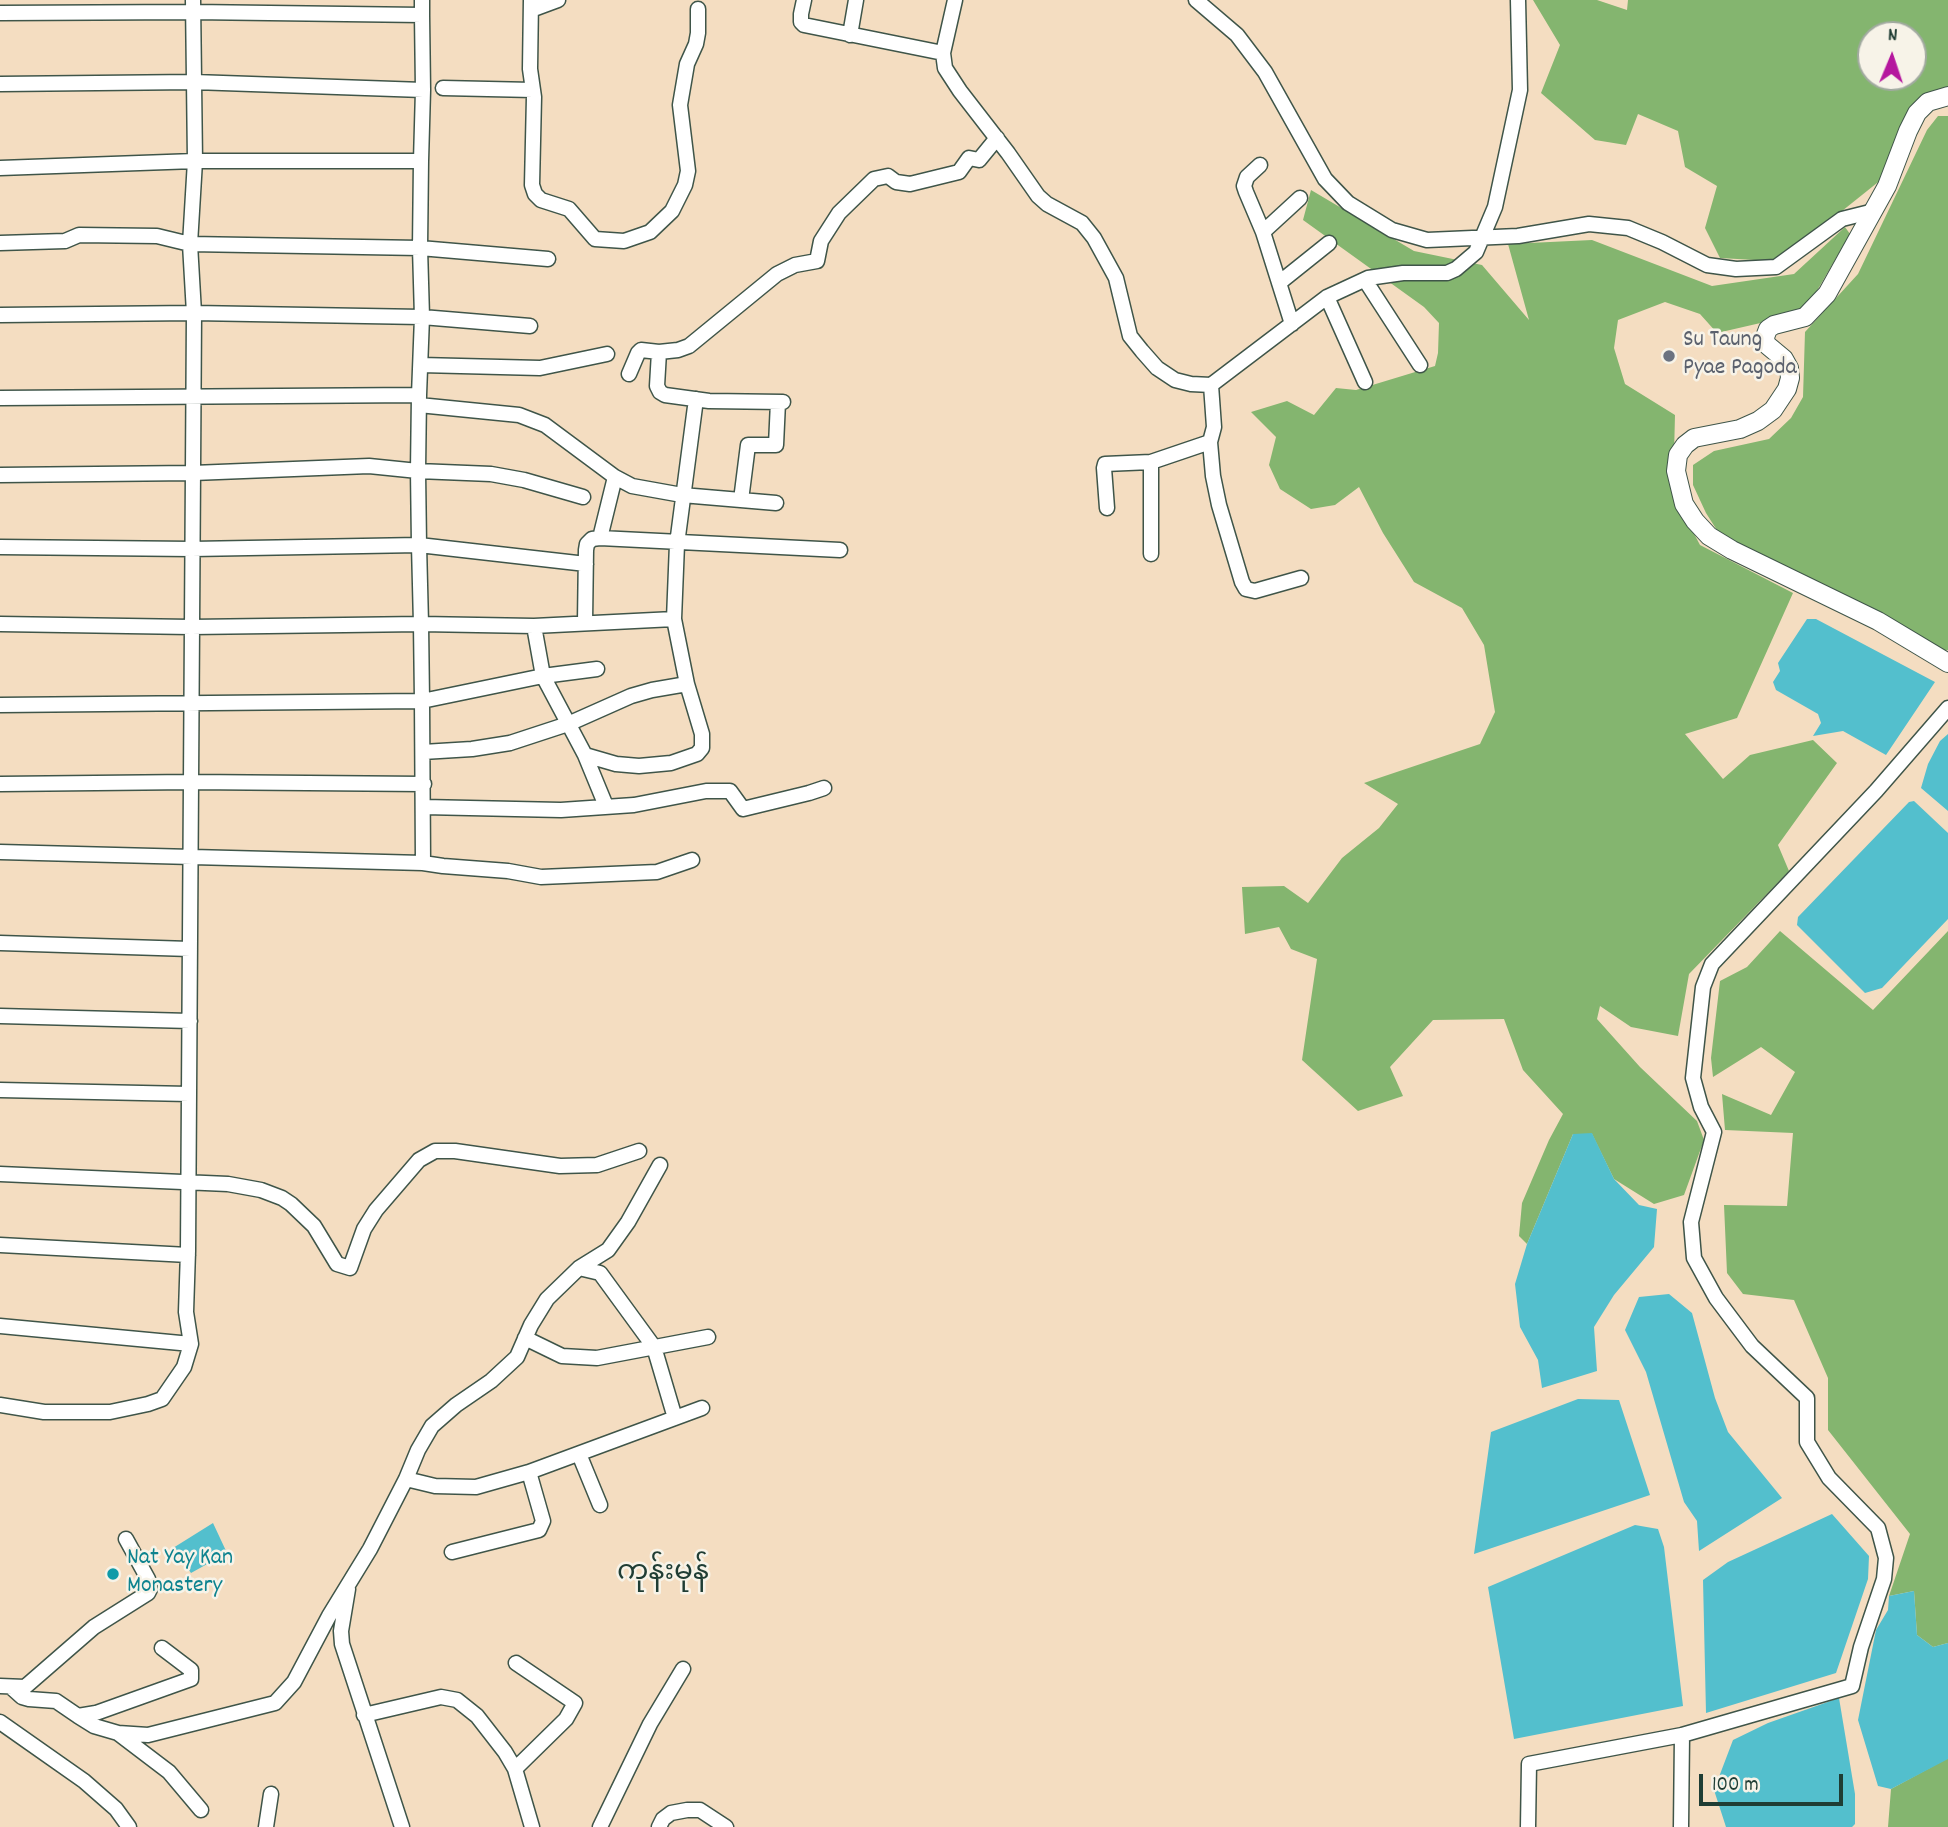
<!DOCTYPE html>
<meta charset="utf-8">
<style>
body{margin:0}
#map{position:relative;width:1948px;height:1827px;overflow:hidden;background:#f4ddc1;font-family:Dekko,sans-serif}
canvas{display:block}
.north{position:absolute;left:1857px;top:21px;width:70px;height:70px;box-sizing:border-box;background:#f7f3e8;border:2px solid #a1aaa0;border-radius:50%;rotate:2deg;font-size:19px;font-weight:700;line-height:28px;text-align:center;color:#1f3d34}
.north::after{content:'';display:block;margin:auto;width:24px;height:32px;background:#b5179e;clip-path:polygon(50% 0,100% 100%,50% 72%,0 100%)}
.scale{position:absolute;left:1699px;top:1774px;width:144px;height:32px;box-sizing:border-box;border:4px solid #1f3d34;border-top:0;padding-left:9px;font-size:21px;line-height:24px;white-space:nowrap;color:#1f3d34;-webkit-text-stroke:5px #f7f3e8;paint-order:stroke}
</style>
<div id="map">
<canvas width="1948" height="1827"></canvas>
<div class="north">N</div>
<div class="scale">100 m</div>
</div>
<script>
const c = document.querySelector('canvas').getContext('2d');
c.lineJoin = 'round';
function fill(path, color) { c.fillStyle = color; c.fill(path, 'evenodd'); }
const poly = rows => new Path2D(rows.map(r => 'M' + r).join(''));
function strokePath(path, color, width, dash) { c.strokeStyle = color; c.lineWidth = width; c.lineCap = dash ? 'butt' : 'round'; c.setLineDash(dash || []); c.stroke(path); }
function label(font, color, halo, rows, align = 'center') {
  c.font = font + ' Dekko,"Noto Sans Myanmar",sans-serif'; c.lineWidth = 5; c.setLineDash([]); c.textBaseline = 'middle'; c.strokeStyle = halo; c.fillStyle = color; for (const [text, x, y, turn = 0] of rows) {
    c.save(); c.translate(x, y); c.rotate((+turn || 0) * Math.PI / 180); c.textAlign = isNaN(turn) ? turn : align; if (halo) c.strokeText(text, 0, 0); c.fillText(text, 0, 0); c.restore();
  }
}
fill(poly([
 [1533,0,1597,0,1627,10,1628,0,1948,0,1948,91,1917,102,1882,179,1837,215,1772,261,1720,258,1705,228,1717,186,1685,167,1678,131,1638,114,1626,145,1595,140,1541,93,1560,45],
 [1871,35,1913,35,1913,77,1871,77],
 [1938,116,1948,116,1948,650,1941,651,1840,592,1780,570,1720,535,1706,513,1693,485,1693,465,1714,451,1769,439,1791,418,1803,397,1805,332,1858,274,1927,130],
 [1311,190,1414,251,1482,265,1529,320,1508,244,1592,240,1712,286,1794,274,1845,227,1850,234,1804,313,1717,333,1700,314,1665,302,1618,320,1614,348,1625,384,1675,415,1673,494,1700,545,1793,593,1737,718,1685,734,1723,779,1750,755,1813,740,1837,763,1778,845,1789,871,1689,974,1678,1036,1631,1027,1600,1006,1597,1019,1640,1067,1697,1121,1704,1140,1684,1195,1654,1204,1614,1179,1592,1134,1573,1134,1527,1244,1519,1236,1522,1203,1549,1140,1563,1114,1523,1070,1504,1019,1433,1020,1390,1067,1403,1096,1358,1111,1302,1060,1317,959,1291,949,1279,927,1245,934,1242,887,1284,886,1308,903,1342,858,1379,828,1398,804,1364,783,1480,744,1495,712,1484,645,1462,608,1414,582,1383,533,1359,487,1335,505,1311,509,1280,489,1269,465,1276,437,1251,412,1287,401,1314,415,1336,388,1356,390,1435,366,1438,353,1439,323,1424,307,1303,220],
 [1780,931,1873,1010,1948,931,1948,1643,1933,1647,1917,1635,1914,1591,1889,1596,1910,1534,1828,1430,1828,1378,1794,1300,1743,1294,1727,1273,1724,1205,1787,1206,1793,1133,1725,1130,1722,1094,1771,1115,1795,1072,1761,1047,1713,1077,1711,1058,1720,981,1747,967],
 [1948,1758,1948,1827,1888,1827,1891,1789]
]), '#84b56f');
fill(poly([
 [1807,619,1816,619,1935,682,1886,755,1843,731,1813,736,1821,723,1818,714,1776,690,1773,682,1780,671,1778,663],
 [1948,734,1948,811,1921,788,1928,764,1940,741],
 [1914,801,1948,833,1948,919,1882,988,1865,993,1797,925,1798,917,1909,802],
 [1592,1133,1614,1179,1639,1205,1657,1209,1654,1247,1614,1295,1594,1327,1597,1371,1542,1388,1538,1360,1520,1327,1515,1284,1527,1244,1573,1134],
 [1669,1294,1692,1313,1715,1398,1728,1432,1782,1498,1699,1551,1697,1521,1684,1502,1646,1372,1625,1330,1639,1297],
 [1578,1399,1619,1400,1650,1495,1474,1554,1491,1432],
 [1832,1514,1869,1556,1868,1579,1836,1673,1706,1713,1703,1580,1728,1562],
 [213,1523,227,1553,191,1573,173,1548],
 [1635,1525,1658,1529,1664,1547,1683,1706,1514,1739,1488,1587],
 [1914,1591,1917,1635,1933,1647,1948,1643,1948,1759,1891,1789,1878,1786,1858,1720,1876,1630,1888,1610,1889,1596],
 [1839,1698,1855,1794,1855,1824,1852,1827,1726,1827,1714,1790,1733,1740,1768,1723]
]), '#53bfcd');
const minor = poly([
 [531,0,530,69,534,97,532,185,535,194,541,200,569,209,595,239,624,241,650,232,672,211,685,185,688,171,680,105,687,64,696,44,698,33,698,9],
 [804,0,801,14,801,22,804,25,943,53],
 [955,0,943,53,945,68,960,91,1008,153,1038,196,1047,204,1082,223,1094,238,1116,278,1130,336,1142,351,1157,368,1175,380,1191,384,1211,385,1327,297,1368,278,1403,273,1447,273,1456,269,1476,252,1495,207,1520,90,1518,0],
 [1196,0,1237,35,1265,72,1325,179,1348,203,1392,230,1427,240,1518,236,1589,224,1628,228,1662,242,1707,265,1736,269,1776,267,1842,219,1874,211],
 [531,10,558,0],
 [0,13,193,12,422,15,422,0],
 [850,35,856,0],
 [0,84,194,82,423,90,422,15],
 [443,88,533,90],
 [1260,165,1247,177,1244,186,1246,192,1263,232,1292,324],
 [0,168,195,161,421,161,423,90],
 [1263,232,1300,198],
 [0,243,65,241,79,235,157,236,190,244,420,248,421,161],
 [1365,280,1420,365],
 [1279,283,1329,243],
 [1327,297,1365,382],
 [0,315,194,313,422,317,420,248,548,259],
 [659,352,657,386,660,392,665,395,709,401,783,402],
 [421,365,540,368,607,354],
 [629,374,638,353,641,350,659,352,678,350,689,346,777,274,795,265,817,261,821,241,839,213,874,179,888,176,896,182,910,184,959,172,969,158,979,160,997,138],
 [1211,385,1214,427,1210,442,1213,476,1219,505,1242,582,1246,589,1255,591,1301,578],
 [0,398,419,395,422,317,530,326],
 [419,405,519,415,545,425,615,477,632,486,682,495,776,503],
 [0,475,193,473,369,466,418,471,419,395],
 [741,500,748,445,776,445,778,402],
 [1107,508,1104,468,1105,464,1151,462,1210,442],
 [600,538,615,477],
 [0,547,192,549,419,545,418,471,491,474,524,480,583,497],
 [1151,554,1151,462],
 [585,622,586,550,587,544,592,539,600,538,840,550],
 [0,624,191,627,421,624,419,545,586,564],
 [534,626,543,676,585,755,606,806],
 [0,705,422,701,421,624,534,626,674,619],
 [423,752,472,749,510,743,568,724,631,696,652,690,687,684],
 [585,755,616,764,639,766,671,763,697,754,702,748,702,734,687,684,674,619,677,544,696,399],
 [0,784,191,782,424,784],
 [424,807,561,810,634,805,706,791,730,791,743,809,809,793,824,788],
 [0,852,423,863,443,866,508,871,541,877,657,872,692,860],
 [423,863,422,701,543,676,597,669],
 [0,943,190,949],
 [0,1016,190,1021],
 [0,1090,189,1094],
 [0,1174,228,1184,261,1190,282,1198,291,1204,314,1226,337,1264,350,1268,364,1229,376,1210,419,1160,435,1151,455,1151,560,1166,597,1165,639,1151],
 [0,1245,188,1255],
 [579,1268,600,1273,654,1347,675,1418],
 [0,1326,191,1344],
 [525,1338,562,1356,597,1358,708,1337],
 [0,1405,44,1412,110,1412,148,1404,162,1399,184,1367,191,1344,186,1312,188,1251,194,313,190,244,195,161,193,0],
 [579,1454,600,1505],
 [406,1479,435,1486,476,1487,529,1472,702,1408],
 [452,1552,539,1530,543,1521,529,1472],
 [348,1589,341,1631,342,1644,402,1827],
 [0,1686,25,1687,94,1627,148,1593,150,1589,148,1579,126,1539],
 [12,1688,22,1697,29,1699,56,1701,78,1716,96,1713,191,1679,191,1670,162,1648],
 [364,1715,441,1697,457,1700,477,1716,505,1752,515,1769,532,1827],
 [78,1716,94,1726,118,1733,148,1735,275,1703,294,1682,329,1616,370,1549,406,1479,418,1450,432,1426,456,1405,491,1381,517,1357,531,1325,547,1299,579,1268,608,1250,628,1222,660,1165],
 [0,1722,84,1781,116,1809,129,1827],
 [119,1734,169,1772,201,1810],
 [515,1769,566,1719,575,1703,516,1663],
 [266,1827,271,1794],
 [600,1827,650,1724,683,1669],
 [659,1827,663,1819,671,1813,687,1810,700,1810,726,1827],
 [1528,1827,1529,1764,1682,1735,1852,1686,1861,1647,1884,1579,1886,1558,1878,1528,1829,1478,1807,1442,1807,1398,1752,1346,1716,1298,1694,1258,1691,1222,1714,1132,1701,1107,1693,1078,1703,987,1712,964,1876,791,1948,708],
 [1681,1827,1682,1735]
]);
const major = poly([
 [1948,96,1928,102,1917,113,1908,131,1887,186,1827,294,1805,317,1774,325,1768,329,1765,337,1766,344,1784,359,1789,368,1790,378,1787,389,1773,410,1758,421,1740,429,1694,438,1685,445,1678,455,1676,471,1684,504,1695,521,1709,536,1732,550,1878,621,1948,663]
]);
strokePath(minor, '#3f5549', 17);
strokePath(major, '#3f5549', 20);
strokePath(minor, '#fff', 14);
strokePath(major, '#fff', 18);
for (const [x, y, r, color] of [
 [1669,356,7,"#6b7280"],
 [113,1574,7,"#0f9aa8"]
]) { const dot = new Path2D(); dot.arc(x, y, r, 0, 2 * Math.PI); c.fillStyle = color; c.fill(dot); strokePath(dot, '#f7f3e8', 2.5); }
label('24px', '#5b616d', '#f7f3e8', [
 ["Su Taung",1683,342],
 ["Pyae Pagoda",1683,370]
], 'left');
label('24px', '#0d838f', '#f7f3e8', [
 ["Nat Yay Kan",127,1560],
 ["Monastery",127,1588]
], 'left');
label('28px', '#1f3d34', '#f7f3e8', [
 ["ကုန်းမုန်",663,1575]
]);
</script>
